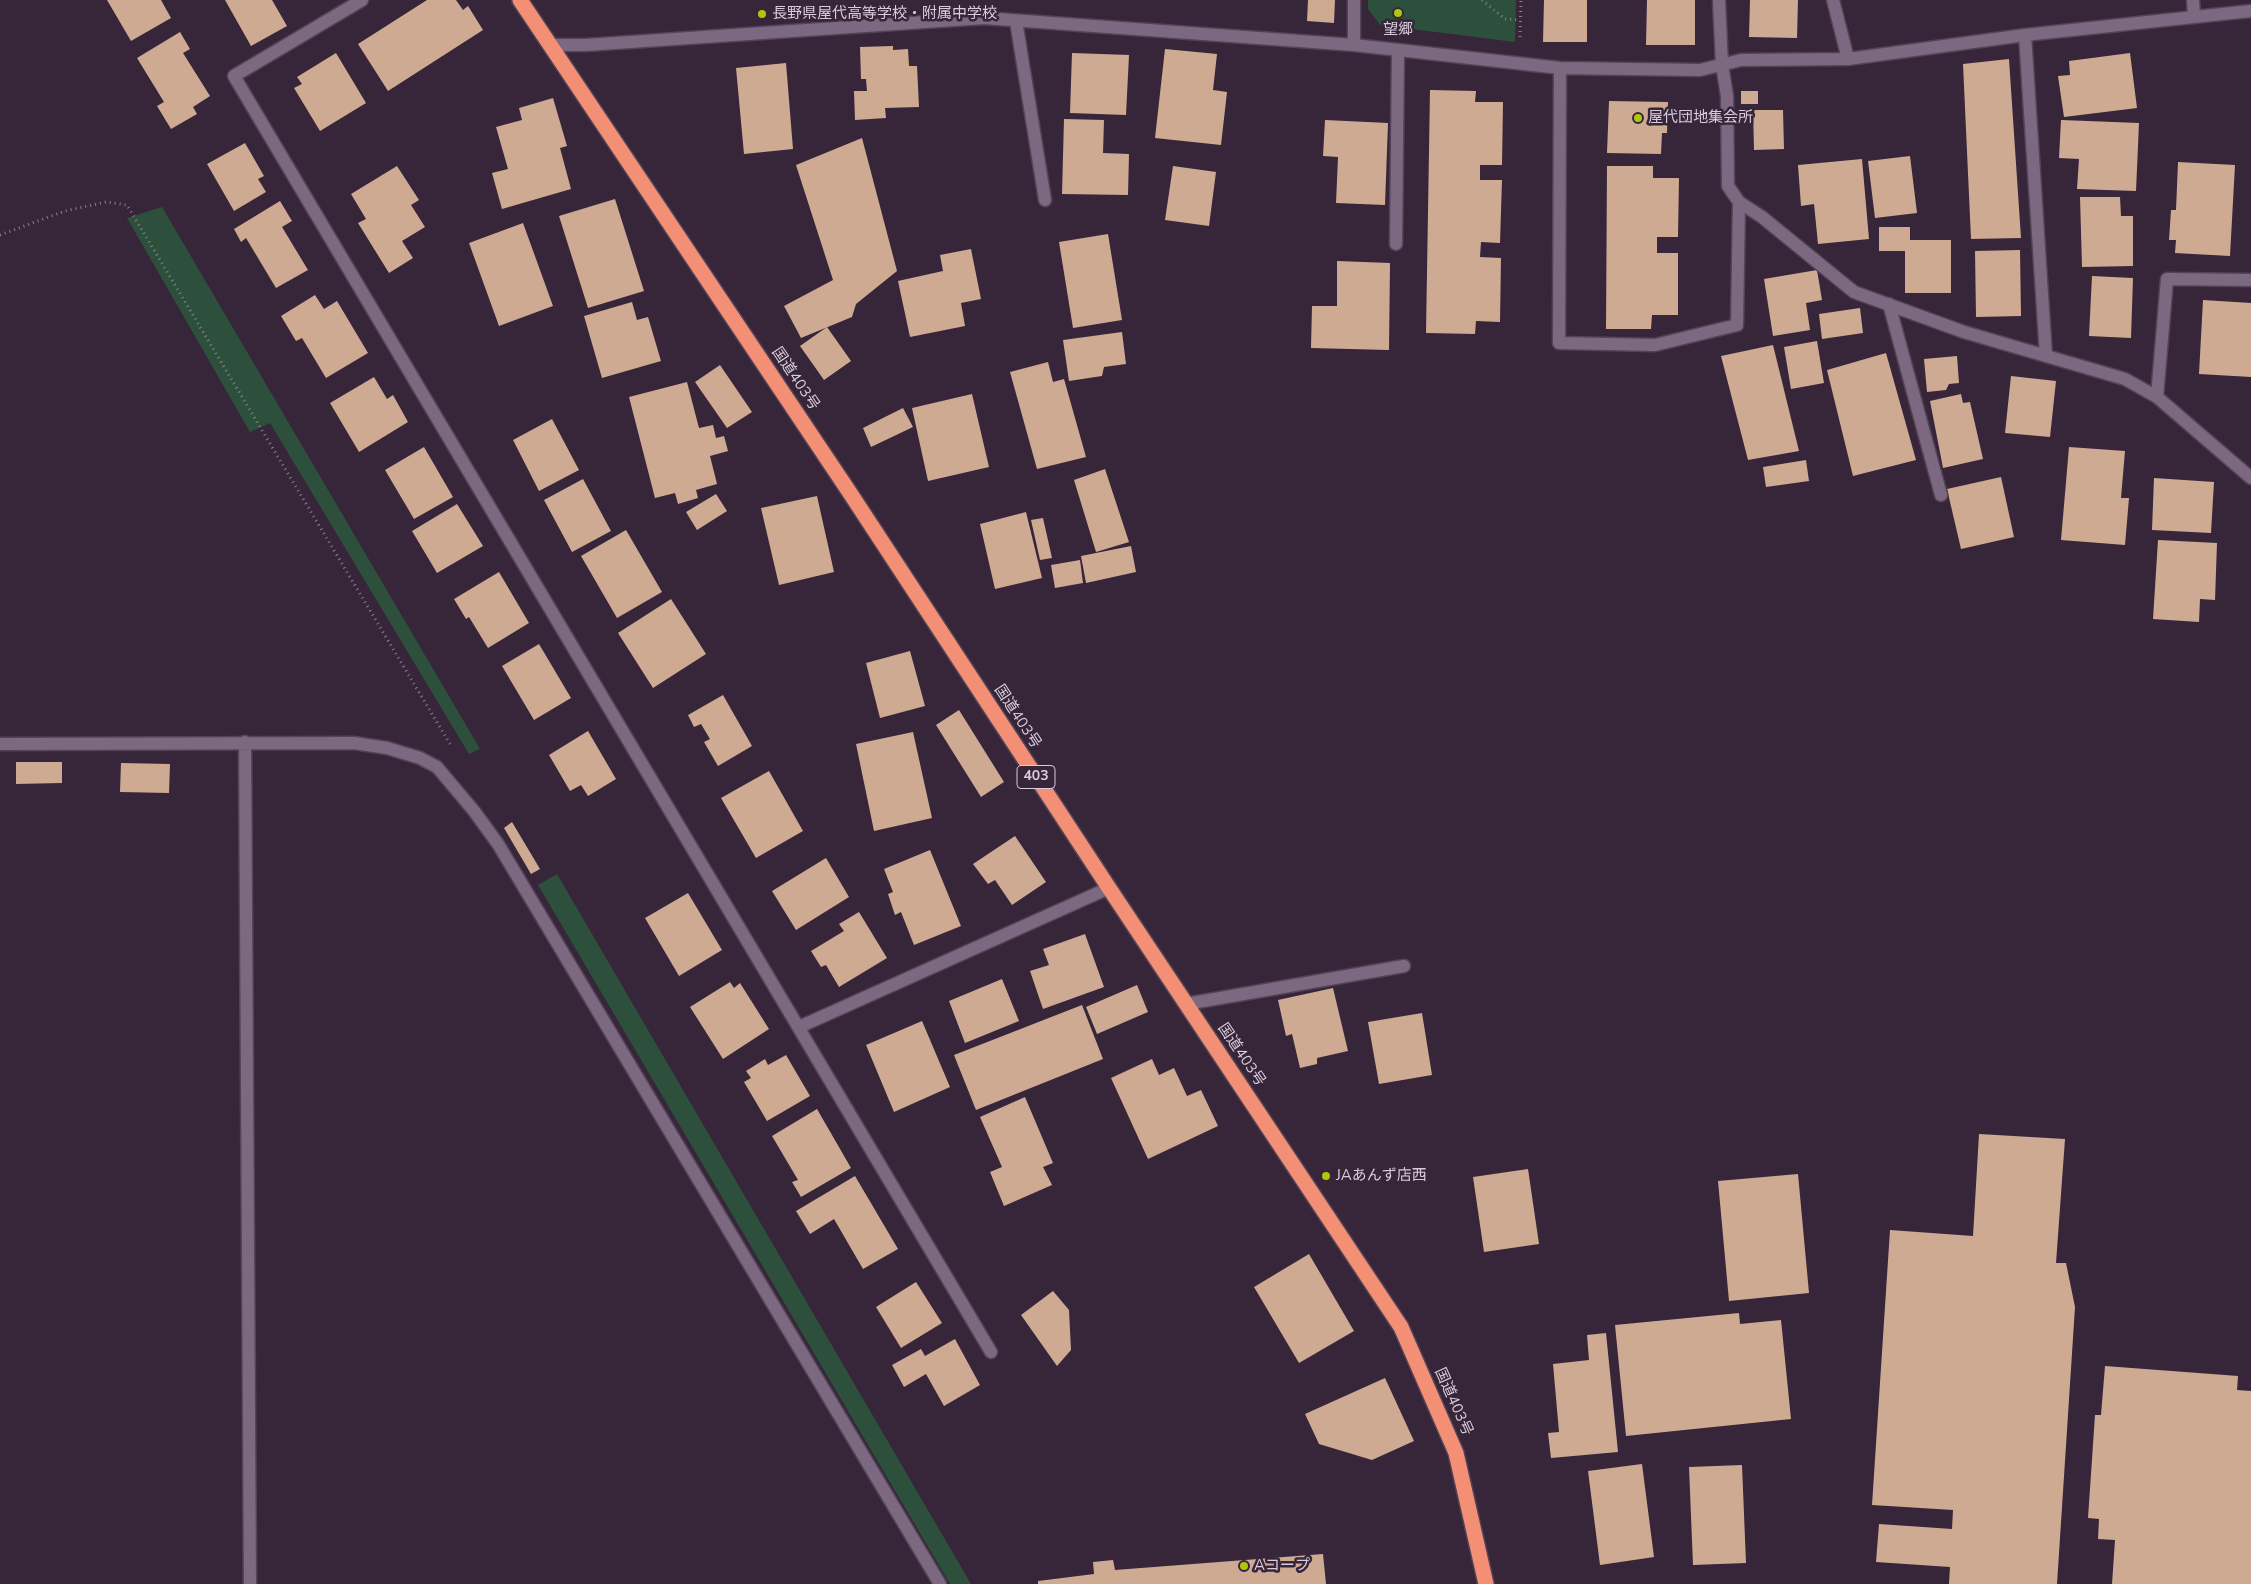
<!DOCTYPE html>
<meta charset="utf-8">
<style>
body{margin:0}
canvas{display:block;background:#37253a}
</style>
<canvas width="2251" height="1584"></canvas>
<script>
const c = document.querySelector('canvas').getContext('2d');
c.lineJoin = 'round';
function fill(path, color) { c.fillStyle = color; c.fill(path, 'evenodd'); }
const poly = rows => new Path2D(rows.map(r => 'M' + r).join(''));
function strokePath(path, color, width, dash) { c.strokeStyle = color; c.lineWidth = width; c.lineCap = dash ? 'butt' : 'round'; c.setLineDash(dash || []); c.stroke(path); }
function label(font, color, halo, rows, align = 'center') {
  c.font = font + ' "Nunito Sans","Noto Sans JP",sans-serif'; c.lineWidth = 5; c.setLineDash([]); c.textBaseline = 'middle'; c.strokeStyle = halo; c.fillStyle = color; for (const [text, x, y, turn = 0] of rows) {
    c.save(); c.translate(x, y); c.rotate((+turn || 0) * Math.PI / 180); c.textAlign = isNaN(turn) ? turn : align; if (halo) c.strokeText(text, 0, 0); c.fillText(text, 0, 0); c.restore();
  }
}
fill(poly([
 [1368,0,1516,0,1515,42,1380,25,1368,9],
 [162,207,480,749,469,754,270,423,250,432,127,218],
 [557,874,971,1584,950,1584,538,885]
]), '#2c503b');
fill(poly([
 [107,0,161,0,171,18,131,41],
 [225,0,272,0,287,26,251,46],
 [427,0,456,0,463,10,468,6,483,30,388,91,358,44],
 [1308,0,1335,0,1334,23,1307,21],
 [1544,0,1587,0,1587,42,1543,42],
 [1647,0,1695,0,1695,45,1646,45],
 [1750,0,1798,0,1797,38,1749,37],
 [180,32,190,49,183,53,210,96,193,107,197,114,171,129,157,106,164,102,137,58],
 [893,46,893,50,908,49,909,66,917,66,919,107,885,108,886,118,855,120,854,91,867,91,866,79,861,79,860,47],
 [1165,49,1217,54,1213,90,1227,92,1221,145,1155,138],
 [336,53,366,103,320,131,294,88,302,84,297,77],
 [1072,53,1129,55,1126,115,1070,113],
 [2130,53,2137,108,2064,117,2058,76,2070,75,2069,61],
 [2009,59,2021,238,1971,239,1963,64],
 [786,63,793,149,744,154,736,68],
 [1430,90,1476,91,1475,102,1503,102,1502,165,1480,165,1480,180,1502,180,1500,243,1481,242,1480,257,1501,258,1500,322,1476,321,1475,334,1426,333],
 [1741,91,1758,91,1758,104,1741,104],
 [553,98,567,146,560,148,571,189,502,209,492,173,508,169,496,127,522,120,519,108],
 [1609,101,1668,102,1667,133,1662,133,1661,154,1607,153],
 [1753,110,1783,110,1784,149,1754,150],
 [1064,119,1104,120,1103,153,1129,154,1128,195,1062,194],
 [1325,120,1388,123,1385,205,1336,203,1338,157,1323,156],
 [2061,120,2139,123,2136,191,2077,189,2079,159,2059,158],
 [862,138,897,271,856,304,852,317,801,338,784,306,833,280,796,165],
 [245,143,264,176,258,179,266,192,234,211,207,164],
 [1910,156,1917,213,1875,218,1868,161],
 [1862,159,1869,239,1818,244,1814,204,1801,206,1798,165],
 [2178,162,2235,165,2230,256,2175,253,2176,240,2169,240,2171,210,2176,210],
 [397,166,419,200,411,205,425,227,402,241,413,258,389,273,358,223,366,219,351,194],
 [1173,166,1216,172,1209,226,1165,220],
 [1607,166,1653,166,1653,178,1679,178,1678,237,1657,237,1657,253,1678,253,1678,315,1652,315,1651,329,1606,329],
 [2080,197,2120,197,2121,216,2133,216,2133,266,2082,267],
 [615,199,644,291,588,308,559,216],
 [280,201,292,221,282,227,308,270,276,288,246,238,241,242,234,229],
 [523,223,553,306,499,326,469,243],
 [1879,227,1910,227,1910,240,1951,240,1951,293,1905,293,1905,251,1879,251],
 [1108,234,1122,320,1073,328,1059,242],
 [971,249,981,299,961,303,965,326,910,337,898,281,943,271,940,255],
 [2020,250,2021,316,1976,317,1975,251],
 [1337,261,1390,263,1389,350,1311,348,1312,306,1337,306],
 [1817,270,1822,300,1806,303,1810,330,1773,336,1764,279],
 [2092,276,2133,278,2131,338,2089,336],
 [315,295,324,309,337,301,368,353,326,378,302,338,296,341,281,316],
 [2203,300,2251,303,2251,377,2199,374],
 [632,302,637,320,648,317,661,361,602,378,584,316],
 [1860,308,1863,333,1822,339,1819,314],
 [827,327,851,361,824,380,800,346],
 [1122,332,1126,364,1104,367,1102,376,1069,381,1063,340],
 [1817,341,1824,383,1791,389,1784,347],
 [1773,345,1799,451,1748,460,1721,356],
 [1886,353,1916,460,1853,476,1827,370],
 [1957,356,1959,383,1949,384,1946,390,1927,392,1924,359],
 [1048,362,1053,382,1064,379,1086,457,1037,469,1010,372],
 [720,365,752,412,727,428,695,382],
 [2011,376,2056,381,2050,437,2005,433],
 [374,377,387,399,393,395,408,422,359,452,330,403],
 [687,382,699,428,713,425,716,438,724,436,728,451,710,456,717,484,696,490,698,498,678,504,675,493,655,498,629,397],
 [972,394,989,467,928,481,912,408],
 [1961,394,1963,403,1970,402,1983,459,1943,468,1930,401],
 [903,408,913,427,871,447,863,428],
 [552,419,579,470,539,491,513,440],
 [424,447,453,497,414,519,385,470],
 [2069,447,2125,451,2121,498,2129,498,2125,545,2061,540],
 [1806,460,1809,481,1766,487,1763,467],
 [1105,469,1129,542,1096,552,1074,480],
 [2001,477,2014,537,1961,549,1947,489],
 [2154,478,2214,482,2211,533,2152,530],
 [583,479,611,531,572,552,544,500],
 [716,494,727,511,697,530,686,512],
 [817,496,834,572,779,585,761,508],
 [457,504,483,546,437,573,412,531],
 [1026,512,1042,578,995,589,980,524],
 [1043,518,1052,558,1040,560,1031,520],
 [626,530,662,592,617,618,581,556],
 [2158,540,2217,543,2215,600,2200,599,2199,622,2153,619],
 [1131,546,1136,572,1086,583,1081,556],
 [1080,560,1083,583,1055,588,1051,565],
 [499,572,529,623,488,648,469,617,466,619,454,599],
 [671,599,706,654,653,688,618,633],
 [539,644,571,698,534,720,502,666],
 [910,651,925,706,880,718,866,663],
 [723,695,752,746,718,766,704,742,710,739,701,724,694,727,688,715],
 [959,710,1004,782,981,797,936,725],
 [588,731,616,779,588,796,581,785,570,791,549,755],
 [913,732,932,818,874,831,856,744],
 [16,762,62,762,62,783,16,784],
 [121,763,170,764,169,793,120,792],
 [769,771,803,831,756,858,721,798],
 [512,822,540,869,531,874,504,828],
 [1015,836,1046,882,1012,905,995,880,988,884,973,864],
 [930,850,961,926,914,945,901,912,895,915,888,894,893,892,884,869],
 [826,858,849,897,796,930,772,891],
 [688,893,722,950,679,976,645,918],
 [859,912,887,958,839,987,826,965,821,967,811,951,844,931,839,924],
 [1085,934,1104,987,1043,1009,1030,971,1049,965,1043,949],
 [1002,979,1019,1021,965,1043,949,1001],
 [730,982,734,988,740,983,769,1029,723,1059,690,1007],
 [1137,985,1148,1012,1097,1034,1086,1007],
 [1333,988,1348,1051,1317,1058,1317,1064,1300,1068,1292,1034,1286,1036,1278,1000],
 [1082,1005,1103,1059,976,1110,954,1055],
 [1422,1013,1432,1075,1379,1084,1368,1022],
 [922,1021,950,1087,894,1112,866,1045],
 [786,1055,810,1096,767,1121,744,1082,751,1078,746,1071,765,1059,768,1065],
 [1152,1059,1159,1075,1174,1068,1187,1096,1201,1090,1218,1126,1148,1159,1111,1078],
 [1025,1097,1053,1163,1043,1167,1052,1185,1004,1206,990,1172,1002,1167,980,1117],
 [817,1109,851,1168,801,1197,792,1182,798,1180,772,1136],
 [1979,1134,2065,1139,2056,1263,2066,1263,2075,1307,2057,1584,1949,1584,1950,1567,1876,1562,1879,1524,1952,1529,1953,1510,1872,1505,1890,1230,1973,1236],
 [1528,1169,1539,1244,1484,1252,1473,1177],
 [1798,1174,1809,1293,1729,1301,1718,1181],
 [855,1176,898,1249,863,1269,834,1219,810,1234,796,1211],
 [1309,1254,1354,1331,1299,1363,1254,1287],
 [916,1282,942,1323,901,1348,876,1307],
 [1053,1291,1069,1310,1071,1350,1057,1366,1021,1315],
 [1739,1313,1740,1324,1781,1320,1791,1419,1626,1436,1615,1325],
 [1606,1333,1618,1452,1551,1458,1548,1433,1559,1432,1553,1364,1589,1360,1587,1335],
 [955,1339,980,1385,944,1406,926,1374,904,1387,892,1365,921,1349,925,1356],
 [2105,1366,2238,1376,2237,1390,2251,1391,2251,1584,2112,1584,2115,1540,2098,1539,2099,1519,2088,1518,2095,1415,2101,1415],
 [1385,1378,1414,1441,1372,1460,1319,1444,1305,1414],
 [1642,1464,1654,1557,1600,1565,1588,1471],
 [1742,1465,1746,1563,1693,1565,1689,1467],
 [1323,1554,1326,1584,1038,1584,1038,1581,1094,1574,1093,1562,1113,1560,1115,1570]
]), '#cfaa93');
const lane = poly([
 [1186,1004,1404,966]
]);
const street = poly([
 [362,0,234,76,991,1352],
 [1354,0,1354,45],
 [1719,0,1722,65,1727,96,1728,186,1739,202,1762,217,1854,292,1964,332,2125,379,2157,397,2251,478],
 [1833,0,1848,59],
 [2193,0,2194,16],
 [1016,21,1045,200],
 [2025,35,2046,356],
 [552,45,586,45,984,18,1354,45,1560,68,1700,70,1741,60,1848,59,2025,35,2251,11],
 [1560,68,1559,343,1655,345,1737,325,1739,202],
 [1396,244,1398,50],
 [1889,304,1941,495],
 [2157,397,2167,279,2251,280],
 [245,742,250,1584],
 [0,744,354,743,387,748,420,758,437,767,474,811,498,844,940,1584],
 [799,1027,1109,888]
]);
const highway = poly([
 [520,0,850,493,1109,888,1401,1327,1456,1453,1486,1584]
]);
strokePath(lane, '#524355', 15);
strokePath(street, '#524355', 15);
strokePath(highway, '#524355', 18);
strokePath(poly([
 [1482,0,1505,19,1520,20],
 [1520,37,1521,0],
 [0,235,65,211,106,202,127,205,450,744]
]), '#8d7e8f', 3, [1, 4]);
strokePath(lane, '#7d6881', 12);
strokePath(street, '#7d6881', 12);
strokePath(highway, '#f28f75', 15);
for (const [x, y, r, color] of [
 [1398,13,5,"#aec60c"],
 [762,14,5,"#aec60c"],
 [1638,118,5,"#aec60c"],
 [1326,1176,5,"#aec60c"],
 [1244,1566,5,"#aec60c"]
]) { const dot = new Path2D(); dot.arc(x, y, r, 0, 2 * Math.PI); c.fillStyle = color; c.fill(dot); strokePath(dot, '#37253a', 2); }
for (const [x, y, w] of [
 [1036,777,38]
]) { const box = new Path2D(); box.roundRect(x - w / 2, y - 11.5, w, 23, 4); c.fillStyle = '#37253a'; c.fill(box); strokePath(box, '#d9cddb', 1); }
label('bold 14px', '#d9cddb', null, [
 ["403",1036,777]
]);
label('15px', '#d9cddb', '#37253a', [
 ["長野県屋代高等学校・附属中学校",772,14],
 ["望郷",1398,30,"center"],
 ["屋代団地集会所",1648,118],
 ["JAあんず店西",1336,1176],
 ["Aコープ",1254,1566]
], 'left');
label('15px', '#d9cddb', '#37253a', [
 ["国道403号",795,379,56],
 ["国道403号",1017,717,57],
 ["国道403号",1241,1055,56],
 ["国道403号",1453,1402,66]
]);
</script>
